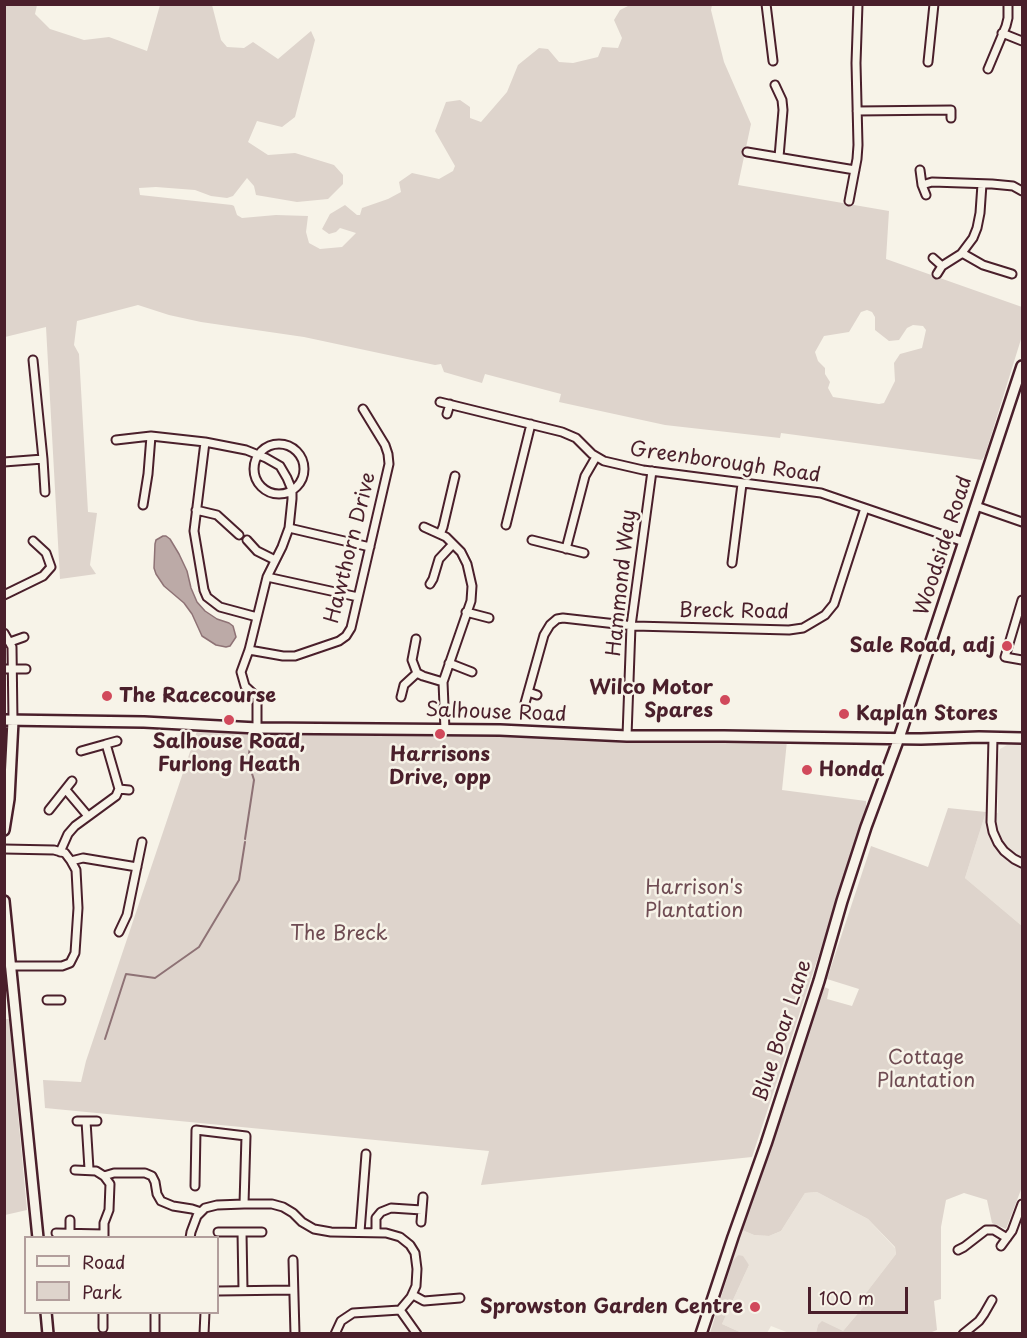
<!DOCTYPE html>
<style>
body{margin:0}
#map{position:relative;width:1027px;height:1338px;overflow:hidden;background:#f7f3e8;font-family:"Playpen Sans",sans-serif}
canvas{display:block}
.frame{position:absolute;inset:0;border:6px solid #4a1f2b;pointer-events:none}
.legend{position:absolute;left:24px;top:1236px;width:195px;height:78px;box-sizing:border-box;background:#f7f3e8;border:2px solid #b29e9c;margin:0;padding:8px 10px;list-style:none;font-size:18px;color:#4a1f2b}
.legend li{display:flex;align-items:center;gap:12px;height:30px}
.legend b{width:30px;border:2px solid #b29e9c}
.scale{position:absolute;left:808px;top:1287px;width:100px;height:27px;box-sizing:border-box;border:3px solid #4a1f2b;border-top:0;padding-left:8px;font-size:18px;line-height:21px;white-space:nowrap;color:#4a1f2b;-webkit-text-stroke:4px #f7f3e8;paint-order:stroke}
</style>
<div id="map">
<canvas width="1027" height="1338"></canvas>
<div class="frame"></div>
<ul class="legend">
<li><b style="height:8px;background:#f7f3e8"></b>Road</li>
<li><b style="height:16px;background:#ded4cc"></b>Park</li>
</ul>
<div class="scale">100 m</div>
</div>
<script>
const c = document.querySelector('canvas').getContext('2d');
c.lineJoin = 'round';
function fill(path, color) { c.fillStyle = color; c.fill(path, 'evenodd'); }
const poly = rows => new Path2D(rows.map(r => 'M' + r).join(''));
function strokePath(path, color, width, dash) { c.strokeStyle = color; c.lineWidth = width; c.lineCap = dash ? 'butt' : 'round'; c.setLineDash(dash || []); c.stroke(path); }
function label(font, color, halo, rows, align = 'center') {
  c.font = font + ' "Playpen Sans",sans-serif'; c.lineWidth = 5; c.setLineDash([]); c.textBaseline = 'middle'; c.strokeStyle = halo; c.fillStyle = color; for (const [text, x, y, turn = 0] of rows) {
    c.save(); c.translate(x, y); c.rotate((+turn || 0) * Math.PI / 180); c.textAlign = isNaN(turn) ? turn : align; if (halo) c.strokeText(text, 0, 0); c.fillText(text, 0, 0); c.restore();
  }
}
fill(poly([
 [1007,745,1022,745,1022,926,965,878,986,812,998,813,998,757,1000,749],
 [817,1192,868,1219,895,1248,896,1254,866,1293,865,1305,843,1331,818,1325,816,1333,789,1333,771,1326,767,1333,742,1333,722,1324,749,1265,738,1255,732,1262,742,1230,754,1235,769,1236,781,1231,805,1193]
]), '#eae3da');
fill(poly([
 [5,4,37,5,35,14,50,29,84,40,109,37,147,51,160,5,212,5,221,40,227,47,244,48,253,42,278,59,311,31,315,40,295,117,282,127,257,121,248,142,268,155,295,153,334,165,343,175,343,184,328,199,297,202,256,195,254,186,247,178,233,196,227,198,211,196,195,190,156,187,139,188,140,195,232,205,234,206,237,215,242,218,276,215,308,216,306,232,309,243,320,249,342,247,356,233,340,228,336,232,329,234,322,229,330,214,345,205,357,215,360,215,362,208,388,199,401,192,399,182,412,173,439,179,453,171,455,166,435,131,446,102,460,100,470,107,470,118,481,122,507,92,518,65,539,48,548,49,559,62,573,63,598,57,602,47,618,48,622,38,614,20,620,10,630,5,712,5,711,10,724,62,751,124,738,185,889,211,886,259,1022,307,1022,336,985,455,982,460,781,433,780,438,665,425,559,402,561,394,485,374,482,383,444,372,441,364,435,365,304,337,201,322,169,315,138,305,77,321,74,345,79,354,88,512,97,513,90,565,96,574,60,579,46,327,5,337],
 [867,310,872,312,875,317,875,330,889,341,899,340,907,328,913,325,923,326,926,330,922,348,900,354,894,363,895,381,884,403,879,404,833,397,828,388,830,382,825,374,825,368,818,361,815,352,824,336,849,332,861,312],
 [197,731,787,741,782,790,866,801,866,809,835,906,752,1157,481,1185,489,1151,45,1108,43,1080,81,1082,86,1061],
 [948,808,986,812,965,878,1022,926,1022,1187,1006,1229,992,1223,987,1200,964,1193,946,1200,941,1227,941,1299,934,1301,937,1330,927,1334,816,1333,818,1325,822,1321,843,1331,865,1305,866,1293,896,1254,895,1247,868,1219,817,1192,805,1193,781,1231,769,1236,754,1235,742,1230,824,987,829,989,827,999,852,1006,859,989,827,979,871,846,928,867],
 [5,1019,9,1019,27,1210,5,1215],
 [738,1255,743,1256,749,1265,722,1324,742,1333,710,1333,732,1262]
]), '#ded4cc');
const water = poly([
 [163,536,166,536,170,539,179,554,187,571,191,588,197,602,205,611,217,619,229,623,233,626,236,637,230,646,226,647,216,645,202,636,192,614,184,603,164,586,156,574,154,568,155,544,156,540,163,536]
]);
fill(water, '#bcaaa7');
strokePath(water, '#8e7275', 1.5);
strokePath(poly([
 [245,839,254,780,248,761,252,732],
 [105,1039,126,974,155,978,199,947,239,880,245,842]
]), '#8e7275', 2);
const street = poly([
 [766,4,773,61],
 [1002,33,1022,41],
 [928,62,934,4],
 [988,69,1006,26,1008,18,1008,4],
 [775,85,782,100,783,110,779,157],
 [857,111,951,110,951,118],
 [747,152,855,170],
 [920,170,922,185,932,182,992,184,1013,186,1022,191],
 [922,185,926,195],
 [849,201,857,159,858,145,856,63,858,4],
 [962,253,983,265,1012,274],
 [933,258,942,266],
 [937,274,942,266,961,254,973,238,977,228,980,213,982,184],
 [33,360,43,459],
 [440,402,562,432,576,438,592,454,604,461,643,470,821,493,964,542],
 [447,414,450,404],
 [116,440,151,436,205,442,246,450,266,458,280,466,287,478,292,490,292,499,289,528,282,547,267,577,249,650,241,672,245,686,257,697,257,728],
 [205,442,194,531,204,590,207,597,220,607,257,617],
 '254 469a25 25 0 1 1 50 0a25 25 0 1 1-50 0Z',
 [4,462,43,459,45,492],
 [143,505,148,474,151,436],
 [976,506,1022,522],
 [196,510,217,515,239,535],
 [506,525,531,424],
 [424,527,446,537,461,552,467,564,472,586,471,601,443,682,445,730],
 [289,528,370,547],
 [440,534,443,527,455,476],
 [247,540,257,551,275,560],
 [532,540,584,553],
 [566,549,585,476,596,457],
 [732,563,742,484],
 [267,577,358,597],
 [430,584,433,579,439,559,453,544],
 [4,595,43,576,51,567,46,553,33,541],
 [1022,600,1005,657,1022,660],
 [466,612,489,618],
 [4,633,12,647,13,721],
 [416,639,412,660,417,673,423,676,443,682],
 [10,642,24,637],
 [249,650,283,656,295,656,339,641,346,636,351,628,389,464,388,454,385,445,363,409],
 [449,663,472,672],
 [4,669,26,669],
 [528,692,537,695],
 [401,697,404,685,417,673],
 [525,703,544,635,550,625,557,619,563,618,634,626,789,630,803,628,825,615,834,604,865,508],
 [627,736,631,626,652,471],
 [993,738,991,822,993,832,998,843,1004,851,1014,859,1022,863],
 [106,744,117,741],
 [119,789,129,790],
 [66,790,88,816],
 [49,810,72,781],
 [4,849,54,850,65,853,71,861,76,870,78,908,75,953,70,963,62,966,10,966],
 [60,852,68,834,75,826,116,796,119,789,106,744,81,751],
 [71,861,83,858,137,867],
 [119,932,127,915,142,842],
 [47,1000,61,1000],
 [77,1121,97,1121],
 [86,1121,89,1169],
 [75,1170,96,1171,104,1176,110,1184,109,1210,104,1223,104,1238],
 [104,1176,114,1173,145,1173,152,1176,155,1182,157,1194,161,1201,173,1206,192,1209,201,1212],
 [195,1186,196,1130,246,1136,244,1204],
 [421,1222,423,1197],
 [218,1232,242,1232,243,1290],
 [242,1232,262,1232],
 [360,1232,366,1154],
 [376,1232,376,1218,381,1212,391,1208,422,1210],
 [56,1233,104,1234],
 [70,1233,70,1220],
 [190,1238,191,1232,197,1216,205,1208,217,1205,244,1204,272,1204,283,1207,293,1213,302,1222,314,1229,331,1232,386,1233,400,1237,410,1245,415,1253,417,1269,416,1286,411,1297,400,1310,353,1313,341,1321,335,1334],
 [1001,1246,1012,1231,1022,1204],
 [958,1250,964,1247,986,1230,994,1230,1007,1238],
 [293,1260,295,1334],
 [218,1291,293,1290],
 [413,1295,424,1301,460,1298],
 [400,1310,417,1334],
 [103,1328,103,1312],
 [155,1334,155,1312],
 [204,1334,205,1312],
 [963,1334,979,1321,984,1314,992,1300]
]);
const secondary = poly([
 [4,720,144,722,257,728,500,730,627,736,724,736,921,739,979,737,1022,738],
 [4,830,9,799,13,721],
 [4,901,38,1238],
 [46,1312,48,1334],
 [701,1334,733,1237,766,1144,819,981,842,901,866,827,899,738,1022,366]
]);
strokePath(street, '#4a1f2b', 11);
strokePath(secondary, '#4a1f2b', 14);
strokePath(street, '#f7f3e8', 7);
strokePath(secondary, '#f7f3e8', 9);
for (const [x, y, r, color] of [
 [1007,646,6,"#d1495b"],
 [107,696,6,"#d1495b"],
 [725,700,6,"#d1495b"],
 [844,714,6,"#d1495b"],
 [229,720,6,"#d1495b"],
 [440,734,6,"#d1495b"],
 [807,770,6,"#d1495b"],
 [755,1307,6,"#d1495b"]
]) { const dot = new Path2D(); dot.arc(x, y, r, 0, 2 * Math.PI); c.fillStyle = color; c.fill(dot); strokePath(dot, '#f7f3e8', 2); }
label('20px', '#4a1f2b', '#f7f3e8', [
 ["Greenborough Road",725,463,8],
 ["Woodside Road",944,546,-72],
 ["Hawthorn Drive",351,548,-76],
 ["Hammond Way",622,583,-84],
 ["Breck Road",734,612,1],
 ["Salhouse Road",496,713,2],
 ["Blue Boar Lane",783,1031,-72]
]);
label('bold 20px', '#4a1f2b', '#f7f3e8', [
 ["Sale Road, adj",995,646],
 ["Wilco Motor",713,688],
 ["Spares",713,711],
 ["The Racecourse",119,696,"left"],
 ["Kaplan Stores",856,714,"left"],
 ["Salhouse Road,",229,742,"center"],
 ["Furlong Heath",229,765,"center"],
 ["Harrisons",440,755,"center"],
 ["Drive, opp",440,778,"center"],
 ["Honda",819,770,"left"],
 ["Sprowston Garden Centre",743,1307]
], 'right');
label('20px', '#6f4c53', '#f7f3e8', [
 ["Harrison's",694,888],
 ["Plantation",694,911],
 ["The Breck",339,934],
 ["Cottage",926,1058],
 ["Plantation",926,1081]
]);
</script>
